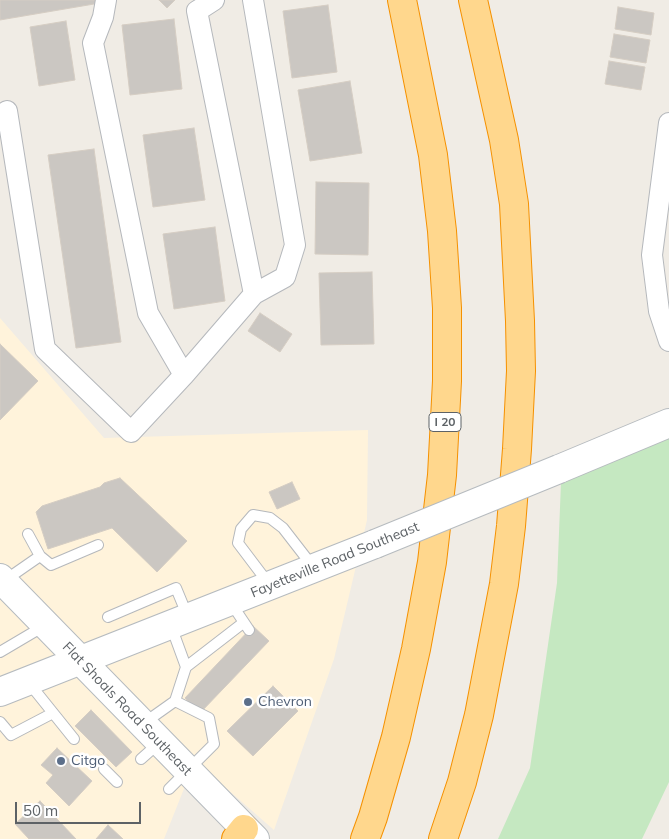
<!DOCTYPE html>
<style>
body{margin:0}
#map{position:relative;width:669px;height:839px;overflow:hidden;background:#f0ece5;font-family:Mulish,sans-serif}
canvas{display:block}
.scale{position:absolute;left:15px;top:802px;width:126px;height:22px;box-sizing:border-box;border:2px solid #5d6266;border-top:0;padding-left:6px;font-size:15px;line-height:18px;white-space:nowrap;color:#5d6266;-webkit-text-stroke:4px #fff;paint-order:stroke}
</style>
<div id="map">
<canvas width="669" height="839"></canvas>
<div class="scale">50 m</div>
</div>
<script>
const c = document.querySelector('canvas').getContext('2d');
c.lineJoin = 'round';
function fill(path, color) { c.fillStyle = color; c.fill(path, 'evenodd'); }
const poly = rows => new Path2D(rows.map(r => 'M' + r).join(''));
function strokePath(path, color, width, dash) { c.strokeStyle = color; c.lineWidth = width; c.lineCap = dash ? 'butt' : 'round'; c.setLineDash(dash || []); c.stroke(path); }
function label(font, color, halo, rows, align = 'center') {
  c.font = font + ' Mulish,sans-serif'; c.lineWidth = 5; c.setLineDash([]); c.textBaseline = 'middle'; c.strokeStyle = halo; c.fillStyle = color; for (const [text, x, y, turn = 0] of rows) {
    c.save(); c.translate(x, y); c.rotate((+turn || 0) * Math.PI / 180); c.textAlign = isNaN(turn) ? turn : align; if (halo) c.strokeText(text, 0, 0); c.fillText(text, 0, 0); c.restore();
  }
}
fill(poly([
 [0,318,104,438,368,430,367,520,334,659,274,830,195,761,164,839,0,839]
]), '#fff3db');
fill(poly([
 [669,421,669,782,642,839,498,839,530,768,557,583,562,457]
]), '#c5e8c1');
const building = poly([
 [0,0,99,0,100,3,0,20,0,0],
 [159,0,175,0,167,8,159,0],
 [328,5,337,72,292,78,283,11,328,5],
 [618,7,654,13,651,35,615,29,618,7],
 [174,19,182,89,130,95,122,25,174,19],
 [66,21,75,80,39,86,30,27,66,21],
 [614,34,650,40,646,63,610,57,614,34],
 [609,61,645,67,641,90,605,84,609,61],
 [350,81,362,153,310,161,298,90,350,81],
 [194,128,205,200,153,207,143,135,194,128],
 [94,149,121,342,76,348,48,155,94,149],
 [316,182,369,183,368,255,315,254,316,182],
 [215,227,225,301,174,309,163,234,215,227],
 [372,272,374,344,321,345,319,273,372,272],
 [260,313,292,334,280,352,248,331,260,313],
 [0,344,38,381,0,420,0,344],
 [120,478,187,541,157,572,112,528,48,549,36,512,42,506,100,487,104,483,120,478],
 [292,482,300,499,277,509,269,492,292,482],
 [253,626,269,641,200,713,185,698,253,626],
 [273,686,298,711,253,756,227,731,273,686],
 [91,710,132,752,116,767,75,726,91,710],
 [57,748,92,781,69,806,46,783,53,775,41,765,57,748],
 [40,801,76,839,29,839,15,824,40,801],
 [108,825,123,839,96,839,108,825]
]);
fill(building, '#cbc7c2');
strokePath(building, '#d5cdc3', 1);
const lane = poly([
 [28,534,40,556],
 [4,581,40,556,51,565,98,545],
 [269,584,238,543,241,529,253,515,270,518,283,528,314,568],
 [231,603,249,630],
 [108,617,176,588,188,617],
 [171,626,186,667,175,701],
 [0,652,44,626],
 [186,667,243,623],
 [29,683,74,739],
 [0,722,11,735,53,713],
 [144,723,175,701,209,718,214,744,169,789],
 [141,759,159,743],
 [104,769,117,782]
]);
const street = poly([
 [106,0,103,17,93,43,148,313,184,375],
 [253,0,295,245,285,277,254,294],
 [7,111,45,349,131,432,184,375,254,294,197,11,214,0],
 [669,123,652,255,659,311,669,341]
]);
const secondary = poly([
 [559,469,669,423],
 [0,578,255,839],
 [0,692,375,544]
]);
const highway = poly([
 [236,839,244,829],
 [365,839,373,817,396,737,416,649,432,562,442,475,447,381,447,308,442,231,433,155,402,0],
 [443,839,462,782,479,715,504,584,511,526,517,449,521,371,520,321,514,204,504,140,473,0]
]);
strokePath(lane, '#b5b8bc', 12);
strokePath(street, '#b5b8bc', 22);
strokePath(secondary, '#b6bbbf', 30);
strokePath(highway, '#f59100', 30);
strokePath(lane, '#fff', 10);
strokePath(street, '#fff', 20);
strokePath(secondary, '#fff', 28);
strokePath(highway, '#ffd78d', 28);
const secondaryBridge = poly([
 [375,544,559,469]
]);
strokePath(secondaryBridge, '#b6bbbf', 30, []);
strokePath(secondaryBridge, '#fff', 28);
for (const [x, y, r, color] of [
 [248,702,5,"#5c6f8a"],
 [61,761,5,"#5c6f8a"]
]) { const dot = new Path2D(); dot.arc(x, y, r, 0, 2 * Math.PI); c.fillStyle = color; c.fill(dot); strokePath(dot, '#fff', 2); }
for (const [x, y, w] of [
 [445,422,32]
]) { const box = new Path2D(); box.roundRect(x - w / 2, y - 9.5, w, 19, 4); c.fillStyle = '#fff'; c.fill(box); strokePath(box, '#5d6266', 1); }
label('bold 12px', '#5d6266', null, [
 ["I 20",445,422]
]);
label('14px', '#5d6266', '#fff', [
 ["Fayetteville Road Southeast",335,560,-22],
 ["Flat Shoals Road Southeast",127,709,46]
]);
label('14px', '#4e5e75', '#fff', [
 ["Chevron",258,702],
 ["Citgo",71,761]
], 'left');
</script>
